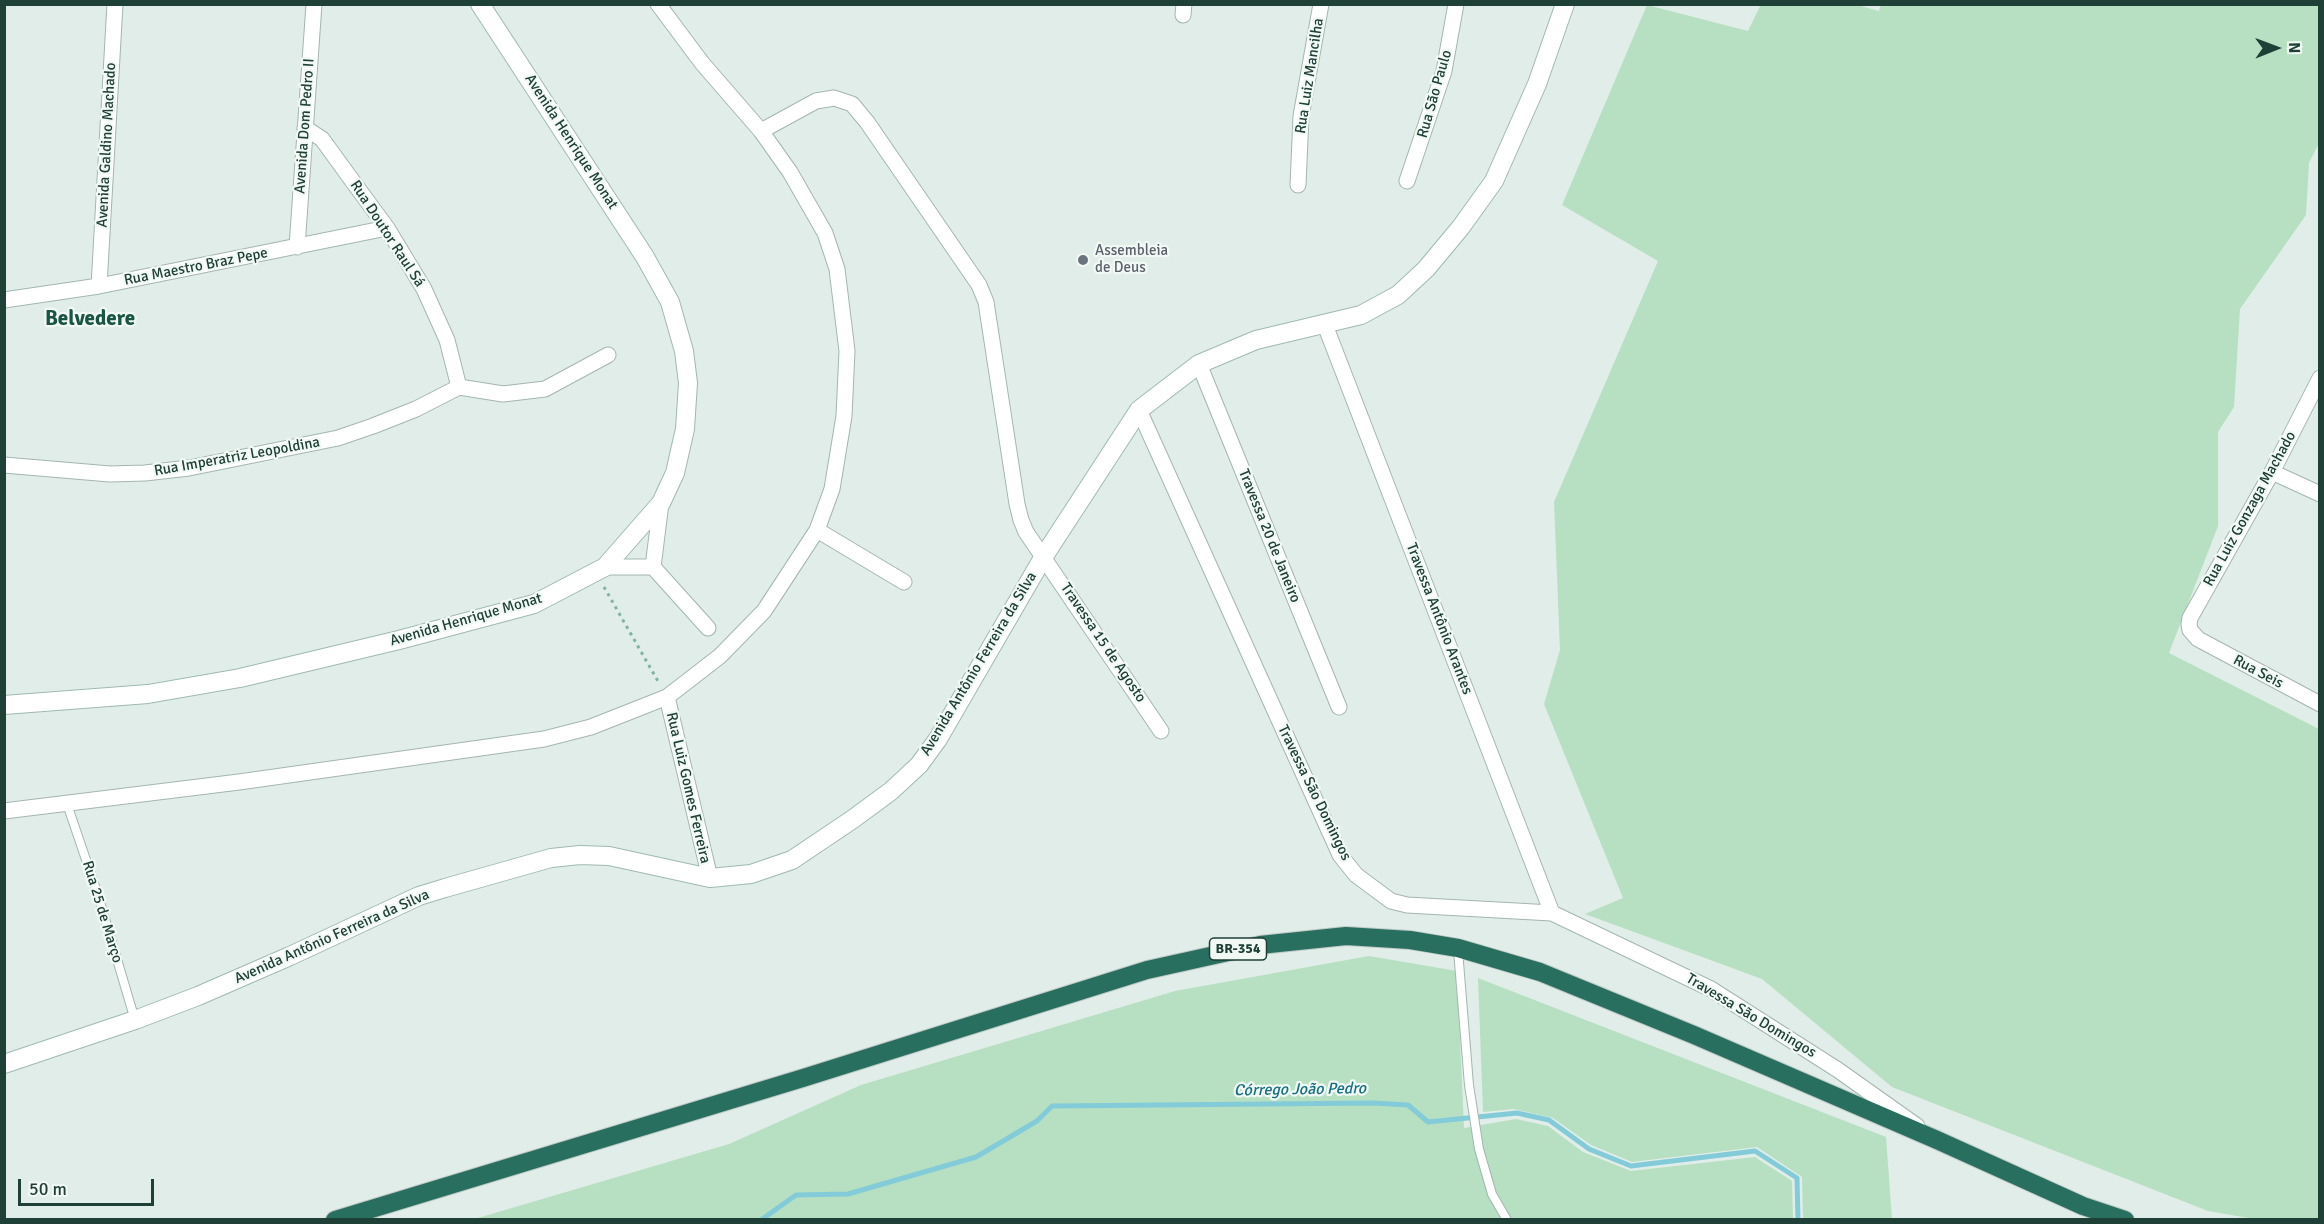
<!DOCTYPE html>
<meta charset="utf-8">
<style>
body{margin:0}
#map{position:relative;width:2324px;height:1224px;overflow:hidden;background:#e1ede8;font-family:Signika,sans-serif}
canvas{display:block}
.frame{position:absolute;inset:0;border:6px solid #1f4037;pointer-events:none}
.north{position:absolute;left:2246px;top:18px;width:60px;height:60px;-webkit-text-stroke:4px #f2f9f5;paint-order:stroke;rotate:89deg;font-size:16px;font-weight:700;line-height:24px;text-align:center;color:#1f4037}
.north::after{content:'';display:block;margin:auto;width:21px;height:27px;background:#1f4037;clip-path:polygon(50% 0,100% 100%,50% 72%,0 100%)}
.scale{position:absolute;left:18px;top:1179px;width:136px;height:27px;box-sizing:border-box;border:3px solid #1f4037;border-top:0;padding-left:8px;font-size:18px;line-height:21px;white-space:nowrap;color:#1f4037;-webkit-text-stroke:4px #f2f9f5;paint-order:stroke}
</style>
<div id="map">
<canvas width="2324" height="1224"></canvas>
<div class="frame"></div>
<div class="north">N</div>
<div class="scale">50 m</div>
</div>
<script>
const c = document.querySelector('canvas').getContext('2d');
c.lineJoin = 'round';
function fill(path, color) { c.fillStyle = color; c.fill(path, 'evenodd'); }
const poly = rows => new Path2D(rows.map(r => 'M' + r).join(''));
function strokePath(path, color, width, dash) { c.strokeStyle = color; c.lineWidth = width; c.lineCap = dash ? 'butt' : 'round'; c.setLineDash(dash || []); c.stroke(path); }
function label(font, color, halo, rows, align = 'center') {
  c.font = font + ' Signika,sans-serif'; c.lineWidth = 4.5; c.setLineDash([]); c.textBaseline = 'middle'; c.strokeStyle = halo; c.fillStyle = color; for (const [text, x, y, turn = 0] of rows) {
    c.save(); c.translate(x, y); c.rotate((+turn || 0) * Math.PI / 180); c.textAlign = isNaN(turn) ? turn : align; if (halo) c.strokeText(text, 0, 0); c.fillText(text, 0, 0); c.restore();
  }
}
fill(poly([
 [1761,4,1857,5,1879,11,1881,4,2319,5,2319,143,2309,163,2306,215,2240,309,2234,407,2218,432,2218,526,2169,653,2319,729,2319,1219,2254,1219,2208,1211,1892,1087,1762,979,1585,914,1623,898,1544,704,1560,650,1554,502,1658,261,1562,205,1647,5,1748,31],
 [1369,956,1457,971,1464,1128,1516,1119,1548,1126,1583,1152,1631,1171,1755,1157,1792,1181,1793,1220,471,1220,729,1144,861,1085,1175,991],
 [1478,978,1886,1137,1892,1219,1803,1219,1802,1177,1757,1147,1632,1162,1591,1145,1553,1118,1514,1109,1483,1112]
]), '#b7e0c2');
strokePath(poly([
 [761,1220,796,1195,848,1194,976,1157,1037,1121,1052,1106,1373,1103,1408,1105,1428,1122,1517,1113,1549,1120,1589,1149,1631,1166,1755,1151,1797,1178,1798,1220]
]), '#83cbd8', 5);
const lane = poly([
 [67,804,97,892,135,1020],
 [1458,950,1469,1085,1479,1149,1492,1194,1507,1220]
]);
const street = poly([
 [1183,15,1184,4],
 [305,128,322,139,351,179,387,228,424,289,447,340,459,387],
 [761,131,816,101,834,98,852,104,867,122,979,285,986,302,1017,504,1021,520,1026,532,1161,731],
 [1407,181,1444,71,1456,4],
 [1298,185,1301,116,1321,4],
 [297,247,314,4],
 [99,286,115,4],
 [4,300,99,286,387,228],
 [1325,325,1552,913],
 [1199,364,1339,707],
 [2320,378,2272,472,2190,618,2189,624,2190,630,2198,639,2320,704],
 [459,387,503,394,545,389,608,355],
 [1139,410,1340,855,1356,875,1391,901,1407,905,1552,913,1711,989,1838,1070,1917,1126],
 [4,465,110,474,145,473,189,468,338,438,373,426,416,409,459,387],
 [2272,472,2320,494],
 [661,503,653,567,708,628],
 [817,530,904,582],
 [605,567,653,567],
 [667,697,710,878],
 [4,811,239,782,544,739,591,727,667,697,720,656,764,611,817,530,832,489,844,416,847,351,837,269,825,233,790,172,761,131,702,63,658,4]
]);
const secondary = poly([
 [4,705,148,694,240,678,399,640,534,604,605,567,661,503,675,473,685,429,688,383,684,351,670,302,645,257,480,4],
 [4,1064,135,1020,198,996,290,956,419,896,445,888,551,858,580,855,609,856,710,878,751,874,792,860,853,819,891,791,919,765,938,739,1044,556,1139,410,1199,364,1256,340,1361,315,1398,295,1426,269,1461,227,1494,181,1537,84,1565,4]
]);
const highway = poly([
 [335,1220,803,1078,1147,970,1260,945,1346,936,1410,940,1458,948,1540,972,1694,1035,1937,1140,2083,1206,2125,1220]
]);
strokePath(lane, '#a3b6af', 10);
strokePath(street, '#a3b6af', 17);
strokePath(secondary, '#9ebab0', 20);
strokePath(highway, '#c0cac7', 20);
strokePath(poly([
 [604,587,659,683]
]), '#7eb4a3', 3, [3, 4.5]);
strokePath(lane, '#fff', 8);
strokePath(street, '#fff', 15);
strokePath(secondary, '#fff', 18);
strokePath(highway, '#286f60', 18);
for (const [x, y, r, color] of [
 [1083,260,6,"#6b7280"]
]) { const dot = new Path2D(); dot.arc(x, y, r, 0, 2 * Math.PI); c.fillStyle = color; c.fill(dot); strokePath(dot, '#f2f9f5', 2); }
for (const [x, y, w] of [
 [1238,949,57]
]) { const box = new Path2D(); box.roundRect(x - w / 2, y - 11, w, 22, 4.5); c.fillStyle = '#f2f9f5'; c.fill(box); strokePath(box, '#1f4037', 1.5); }
label('bold 14px', '#1f4037', null, [
 ["BR-354",1238,949]
]);
label('15px', '#1f4037', '#f2f9f5', [
 ["Rua Luiz Mancilha",1310,76,-81],
 ["Rua São Paulo",1435,94,-74],
 ["Avenida Dom Pedro II",305,126,-86],
 ["Avenida Henrique Monat",571,142,57],
 ["Avenida Galdino Machado",107,145,-87],
 ["Rua Doutor Raul Sá",387,234,57],
 ["Rua Maestro Braz Pepe",196,267,-11],
 ["Rua Imperatriz Leopoldina",237,457,-10],
 ["Rua Luiz Gonzaga Machado",2250,509,-61],
 ["Travessa 20 de Janeiro",1269,536,68],
 ["Travessa Antônio Arantes",1439,619,69],
 ["Avenida Henrique Monat",466,620,-16],
 ["Travessa 15 de Agosto",1103,643,56],
 ["Avenida Antônio Ferreira da Silva",979,664,-59],
 ["Rua Seis",2258,672,28],
 ["Rua Luiz Gomes Ferreira",688,788,77],
 ["Travessa São Domingos",1314,793,64],
 ["Rua 25 de Março",102,912,73],
 ["Avenida Antônio Ferreira da Silva",332,937,-24],
 ["Travessa São Domingos",1751,1016,31]
]);
label('15px', '#5b616d', '#f2f9f5', [
 ["Assembleia",1095,251],
 ["de Deus",1095,268]
], 'left');
label('italic 16px', '#136f82', '#f2f9f5', [
 ["Córrego João Pedro",1300,1090,-1]
]);
label('bold 21px', '#195445', '#f2f9f5', [
 ["Belvedere",90,319]
]);
</script>
